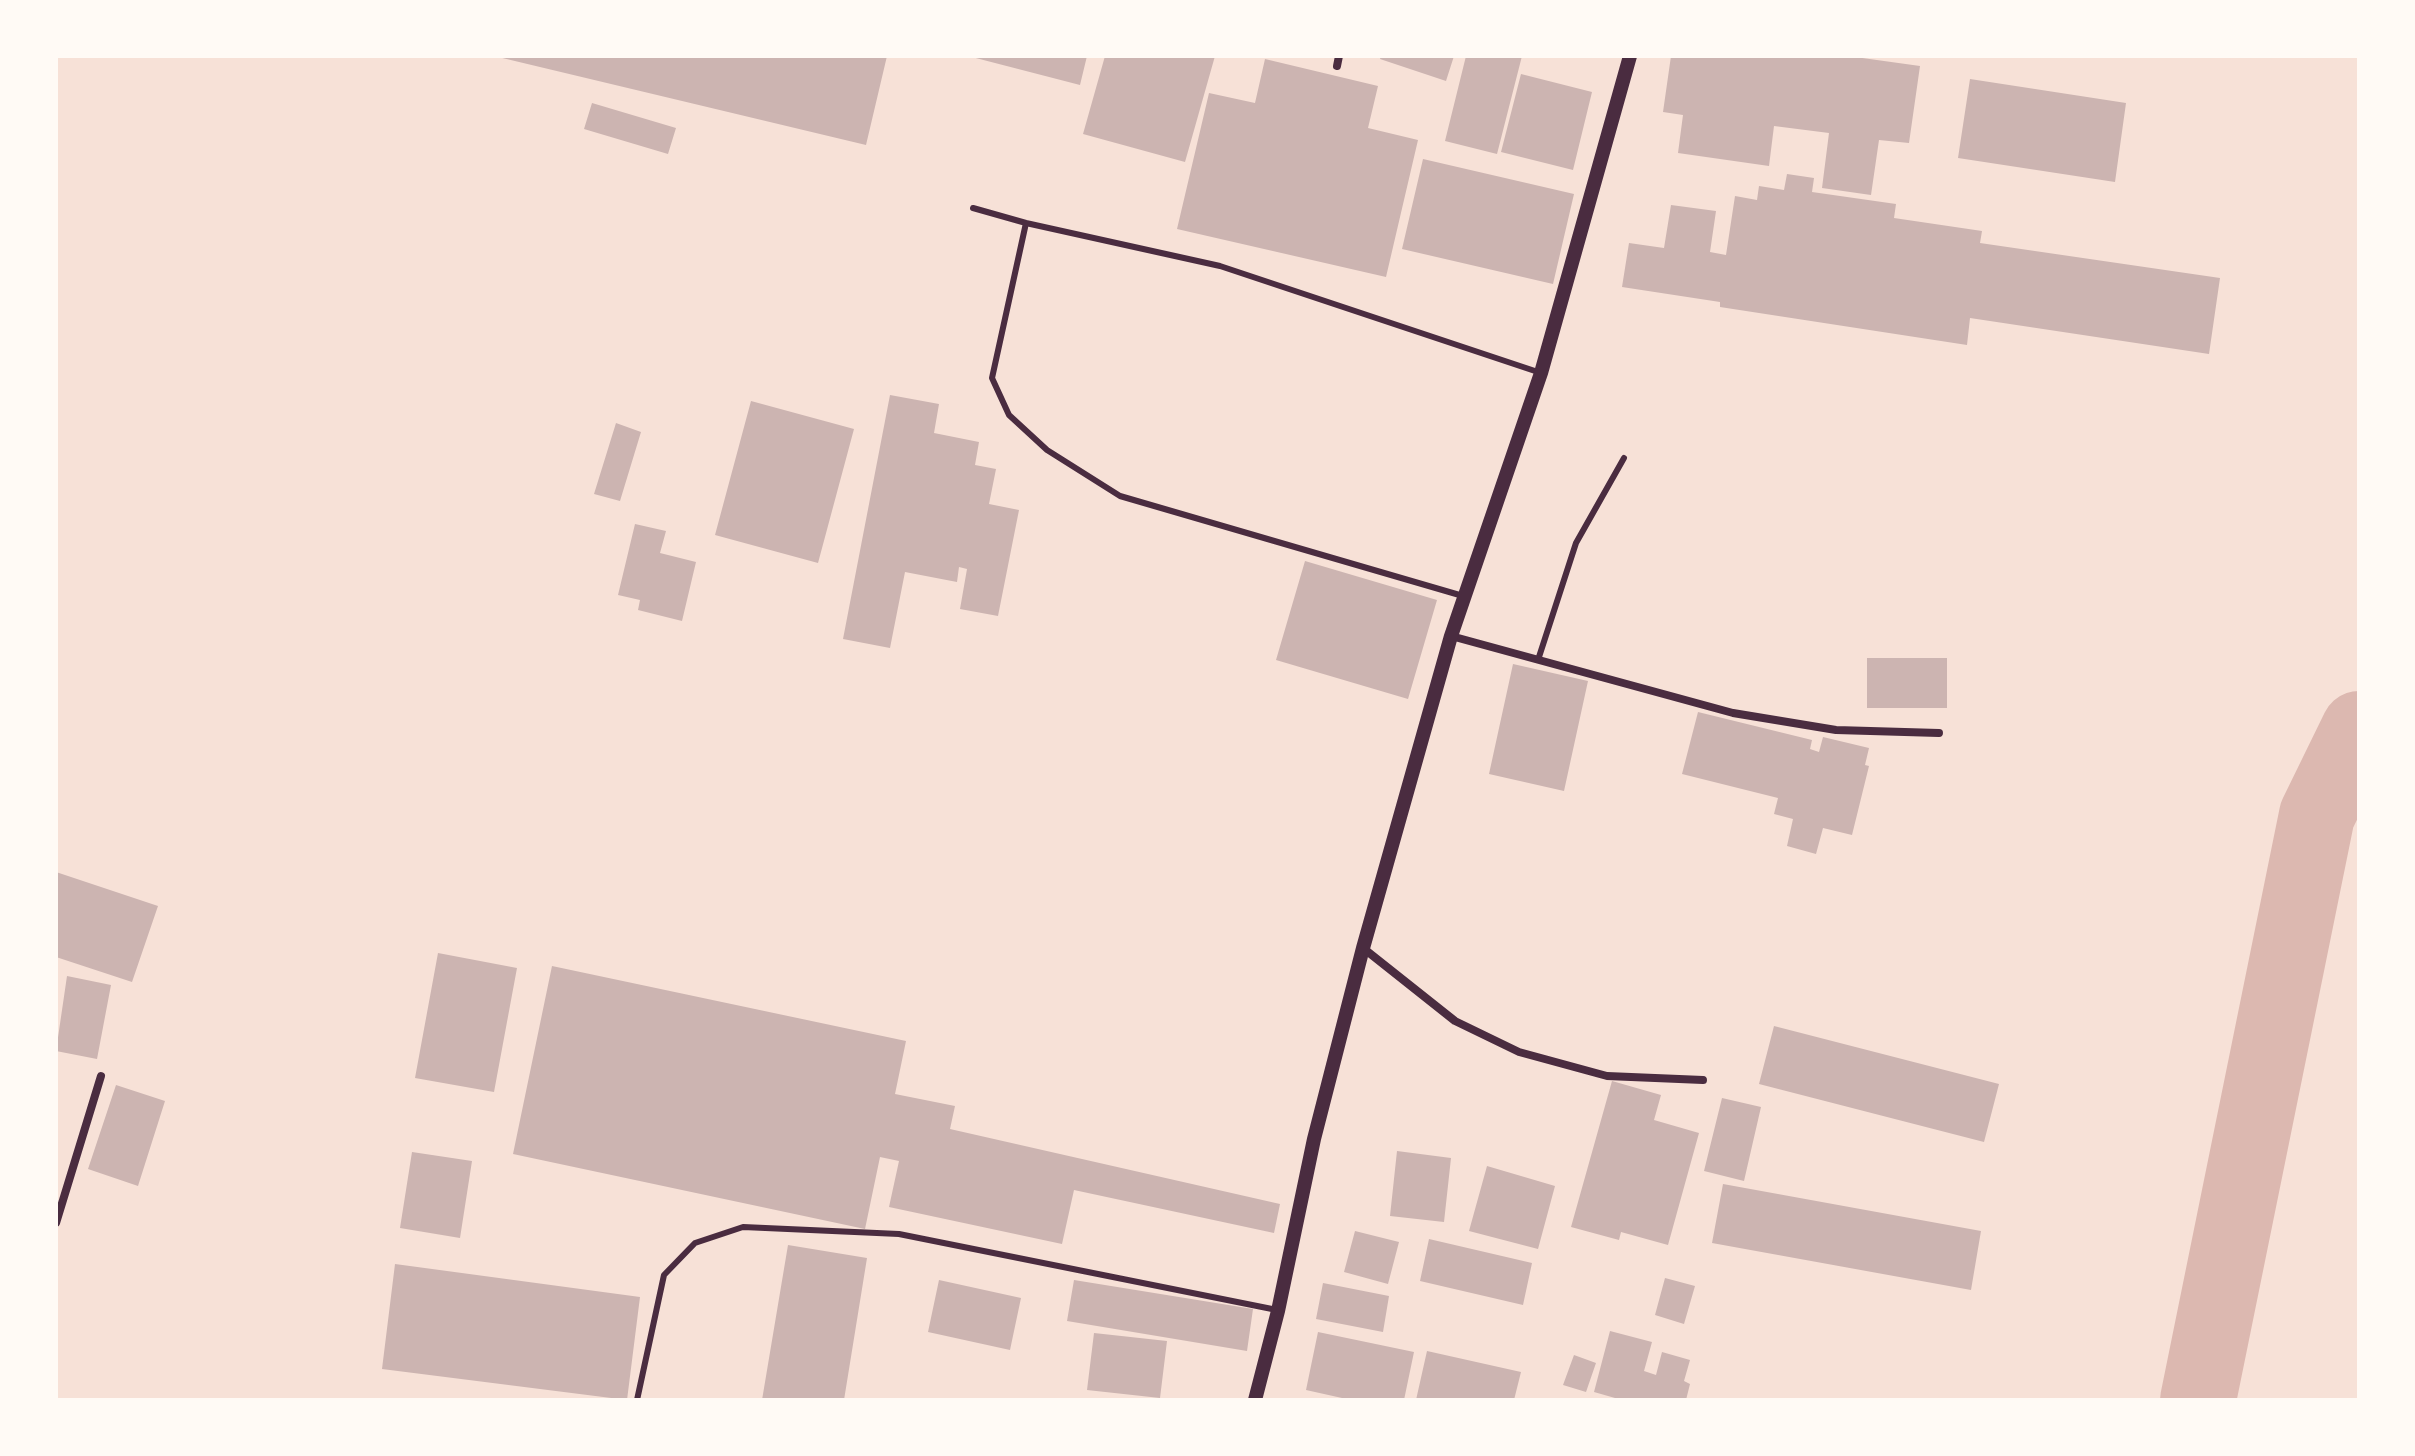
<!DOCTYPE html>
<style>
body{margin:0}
#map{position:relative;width:2415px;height:1456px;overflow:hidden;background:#f7e1d7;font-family:"Nunito Sans",sans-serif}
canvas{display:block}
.frame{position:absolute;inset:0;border:58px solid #fffaf5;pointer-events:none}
</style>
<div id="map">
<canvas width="2415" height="1456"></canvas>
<div class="frame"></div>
</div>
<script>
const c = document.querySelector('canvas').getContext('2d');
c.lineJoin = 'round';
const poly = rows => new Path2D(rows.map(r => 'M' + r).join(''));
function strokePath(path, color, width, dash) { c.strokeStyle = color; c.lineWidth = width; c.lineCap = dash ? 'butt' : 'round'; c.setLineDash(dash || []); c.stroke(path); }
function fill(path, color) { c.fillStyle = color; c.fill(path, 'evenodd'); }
strokePath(poly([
 [2198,1400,2317,815,2359,729]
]), '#dcb8b0', 76);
fill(poly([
 [494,56,887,56,866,145],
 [968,56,1087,56,1080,85],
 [1105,56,1215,56,1185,162,1083,134],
 [1381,56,1454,56,1446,81,1380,59],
 [1466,56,1522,56,1497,154,1445,141],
 [1671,56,1848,56,1920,66,1909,143,1879,140,1871,195,1822,188,1829,133,1774,126,1769,166,1678,153,1683,115,1663,112],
 [1265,59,1378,86,1368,128,1418,140,1386,277,1177,229,1209,93,1255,103],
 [1521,74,1592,92,1573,170,1501,152],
 [1970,79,2126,103,2115,182,1958,158],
 [592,103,676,128,668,154,584,129],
 [1423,159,1574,194,1553,284,1402,249],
 [1787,174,1814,178,1812,192,1896,204,1894,218,1982,231,1980,243,2220,278,2209,354,1970,318,1967,345,1720,307,1720,302,1622,287,1629,243,1664,248,1671,205,1716,211,1710,252,1726,255,1735,196,1757,200,1759,186,1784,190],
 [890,395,939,404,934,433,979,442,975,465,996,469,989,504,1019,510,998,616,960,609,967,569,959,567,957,582,905,572,890,648,843,639],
 [751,401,854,429,818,563,715,535],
 [616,423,641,432,620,501,594,494],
 [635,524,666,531,660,553,696,562,682,621,638,610,640,600,618,595],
 [1305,561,1437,600,1408,699,1276,660],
 [1867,658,1947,658,1947,708,1867,708],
 [1513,664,1588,681,1564,791,1489,774],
 [1698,712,1812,740,1810,749,1819,752,1823,737,1869,748,1865,765,1869,766,1852,835,1823,828,1816,854,1787,846,1793,819,1774,814,1778,798,1682,774],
 [56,872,158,906,132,982,56,957],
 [438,953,517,968,494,1092,415,1078],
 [552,966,906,1041,895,1094,955,1106,950,1129,1280,1204,1274,1233,1074,1190,1062,1244,889,1207,899,1161,880,1157,865,1229,513,1154],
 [67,976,111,985,97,1059,56,1051],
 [1774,1026,1999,1084,1984,1142,1759,1084],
 [1612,1081,1661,1095,1654,1120,1699,1133,1668,1245,1621,1232,1619,1240,1571,1227],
 [116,1085,165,1101,138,1186,88,1169],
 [1722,1098,1761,1107,1744,1181,1704,1171],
 [1397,1151,1451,1158,1444,1222,1390,1216],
 [412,1152,472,1161,460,1238,400,1228],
 [1487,1166,1555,1186,1538,1249,1469,1231],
 [1723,1184,1981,1231,1971,1290,1712,1243],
 [1355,1231,1399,1242,1388,1284,1344,1272],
 [1429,1239,1532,1263,1523,1305,1420,1281],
 [788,1245,867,1258,844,1400,762,1400],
 [395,1264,640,1297,627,1400,382,1369],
 [1665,1278,1695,1286,1684,1324,1655,1315],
 [939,1280,1021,1298,1010,1350,928,1332],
 [1074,1280,1253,1309,1247,1351,1067,1321],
 [1323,1283,1389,1296,1383,1332,1316,1319],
 [1610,1331,1652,1342,1644,1371,1656,1375,1662,1352,1690,1360,1684,1381,1690,1384,1686,1400,1622,1400,1594,1392],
 [1318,1332,1414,1352,1404,1400,1351,1400,1306,1390],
 [1094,1333,1167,1341,1160,1398,1087,1390],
 [1427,1351,1521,1372,1514,1400,1416,1400],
 [1574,1355,1596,1363,1586,1392,1563,1385]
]), '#ccb4b1');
strokePath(poly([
 [973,208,1026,223,1220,266,1541,373],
 [1026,223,992,378,1009,415,1047,450,1120,496,1463,596],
 [1538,660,1576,543,1624,458],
 [637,1400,664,1275,695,1243,743,1227,899,1234,1277,1310]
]), '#4a2c40', 6);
strokePath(poly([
 [1337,66,1339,56],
 [1451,636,1733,713,1836,730,1939,733],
 [1363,948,1455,1021,1519,1052,1607,1076,1703,1080],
 [56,1223,101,1076]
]), '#4a2c40', 8);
strokePath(poly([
 [1255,1400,1278,1311,1314,1139,1363,948,1451,636,1541,373,1630,56]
]), '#4a2c40', 14);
</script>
